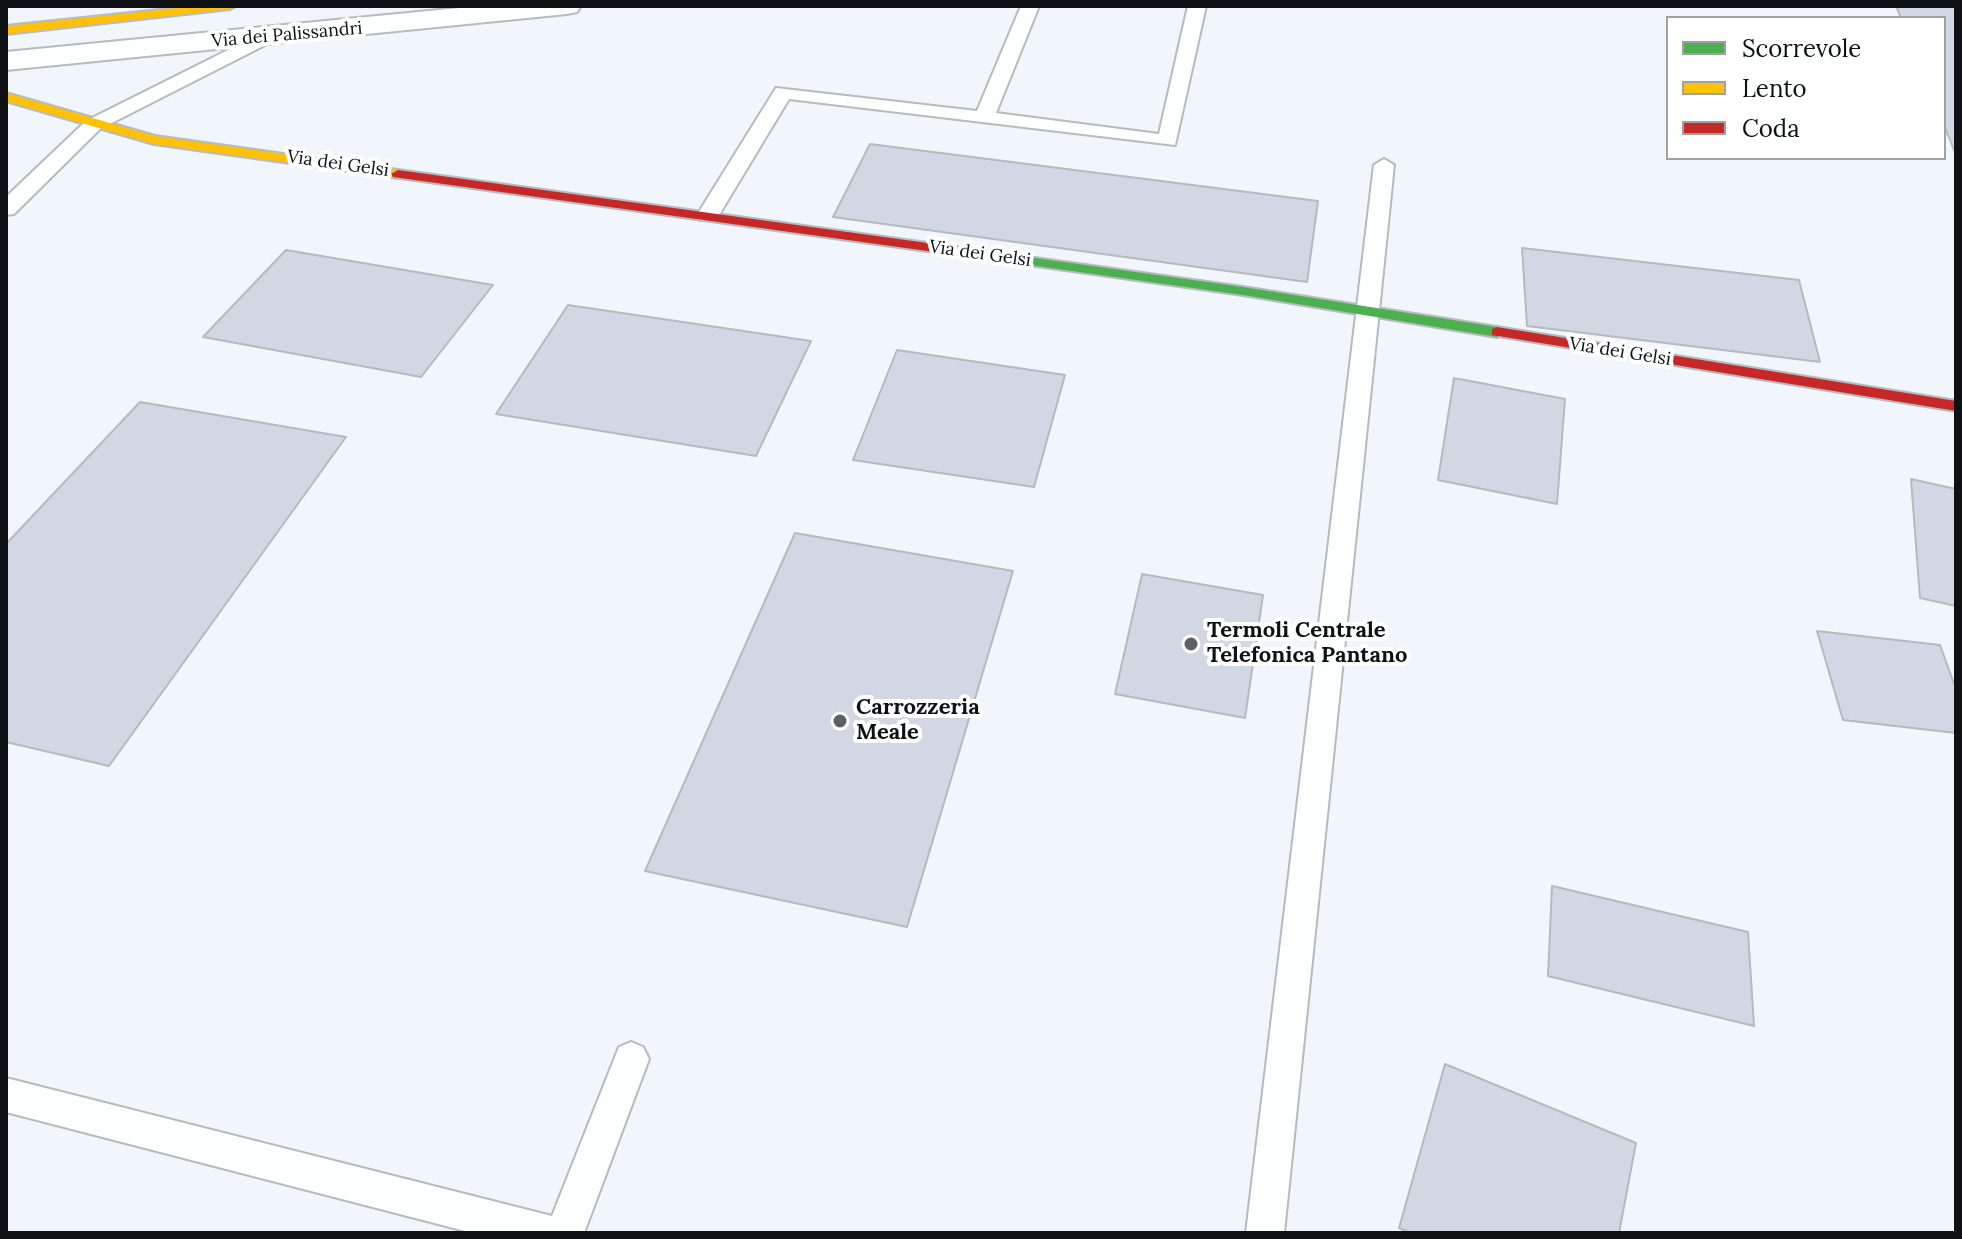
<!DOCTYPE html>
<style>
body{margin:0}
#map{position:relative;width:1962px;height:1239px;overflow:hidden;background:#f0f6fb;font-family:Lora,serif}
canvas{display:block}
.frame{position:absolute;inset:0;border:8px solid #0d1114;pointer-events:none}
.legend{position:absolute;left:1666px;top:16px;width:280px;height:144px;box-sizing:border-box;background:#fff;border:2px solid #9ea0a1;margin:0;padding:10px 14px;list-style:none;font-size:24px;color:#0d1114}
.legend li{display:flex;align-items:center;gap:16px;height:40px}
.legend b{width:40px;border:2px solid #9ea0a1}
</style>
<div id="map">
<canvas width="1962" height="1239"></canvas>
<div class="frame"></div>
<ul class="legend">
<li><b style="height:10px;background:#4caf50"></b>Scorrevole</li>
<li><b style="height:10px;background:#ffc107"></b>Lento</li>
<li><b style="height:10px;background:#c62828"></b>Coda</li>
</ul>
</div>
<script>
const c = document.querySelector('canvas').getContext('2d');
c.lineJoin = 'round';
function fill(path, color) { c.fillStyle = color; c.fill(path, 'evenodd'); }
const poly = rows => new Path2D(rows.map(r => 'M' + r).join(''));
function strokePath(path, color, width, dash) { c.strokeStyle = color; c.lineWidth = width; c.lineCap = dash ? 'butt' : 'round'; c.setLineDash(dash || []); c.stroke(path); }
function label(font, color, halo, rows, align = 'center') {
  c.font = font + ' Lora,serif'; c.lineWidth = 8; c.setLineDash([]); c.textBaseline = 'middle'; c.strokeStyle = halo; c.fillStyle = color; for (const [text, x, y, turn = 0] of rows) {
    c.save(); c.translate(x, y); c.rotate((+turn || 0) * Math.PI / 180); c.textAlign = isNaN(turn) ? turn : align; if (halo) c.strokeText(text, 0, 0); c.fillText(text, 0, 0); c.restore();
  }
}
const building = poly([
 [1896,6,1956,6,1956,155,1944,125,1944,18,1901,18,1896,6],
 [870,144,1318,201,1307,282,833,217,870,144],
 [1522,248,1799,280,1820,362,1527,326,1522,248],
 [286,250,493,285,421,377,203,337,286,250],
 [568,305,811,341,756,456,496,414,568,305],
 [897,350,1065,375,1034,487,853,460,897,350],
 [1454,378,1565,399,1557,504,1438,480,1454,378],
 [140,402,346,437,109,766,6,742,6,544,140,402],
 [1911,479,1956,489,1956,606,1920,598,1911,479],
 [795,533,1013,571,907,927,645,871,795,533],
 [1142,574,1263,595,1245,718,1115,694,1142,574],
 [1817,631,1940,645,1956,689,1956,733,1843,720,1817,631],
 [1552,886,1748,932,1754,1026,1548,976,1552,886],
 [1445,1064,1636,1143,1619,1233,1411,1233,1399,1228,1445,1064]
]);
fill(building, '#d2d8e3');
strokePath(building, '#b6babe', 2);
const lane = poly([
 [1021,6,1039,6,996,113,1159,134,1188,6,1206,6,1175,145,789,99,716,220,700,220,697,215,776,88,977,111,1021,6],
 [266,31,273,33,273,41,100,129,14,214,6,215,6,197,86,121,266,31],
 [1384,159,1394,165,1284,1233,1246,1233,1374,165,1384,159],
 [631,1042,643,1047,649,1059,584,1233,473,1233,6,1112,6,1078,552,1216,619,1047,631,1042]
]);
const street = poly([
 [480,6,581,6,577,12,567,14,6,70,6,52,480,6]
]);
const fast = poly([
 [949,246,1243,287,1497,327,1504,332,1497,337,1243,295,944,253,944,247,949,246]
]);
const slow = poly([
 [197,6,236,6,230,9,6,34,6,26,197,6],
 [6,93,155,136,398,170,405,174,398,178,154,144,6,101,6,93]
]);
const jam = poly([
 [398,170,949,246,956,250,949,254,393,177,391,174,398,170],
 [1497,327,1956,401,1956,411,1492,335,1492,329,1497,327]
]);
strokePath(lane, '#b6bbbe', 4);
strokePath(street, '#b6bbbe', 4);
strokePath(fast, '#b6bbbe', 4);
strokePath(slow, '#b6bbbe', 4);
strokePath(jam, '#b6bbbe', 4);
fill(lane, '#fdfefe');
fill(street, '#fdfefe');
fill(fast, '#4caf50');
fill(slow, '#ffc107');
fill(jam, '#c62828');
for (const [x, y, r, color] of [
 [1191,644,8,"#5c6165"],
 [840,721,8,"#5c6165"]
]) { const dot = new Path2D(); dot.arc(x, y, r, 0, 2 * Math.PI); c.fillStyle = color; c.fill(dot); strokePath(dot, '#fff', 3); }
label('18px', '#0d1114', '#fff', [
 ["Via dei Palissandri",287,35,-5],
 ["Via dei Gelsi",338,164,8],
 ["Via dei Gelsi",980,254,8],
 ["Via dei Gelsi",1620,352,9]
]);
label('bold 22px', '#0d1114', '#fff', [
 ["Termoli Centrale",1207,631],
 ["Telefonica Pantano",1207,656],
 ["Carrozzeria",856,708],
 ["Meale",856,733]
], 'left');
</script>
